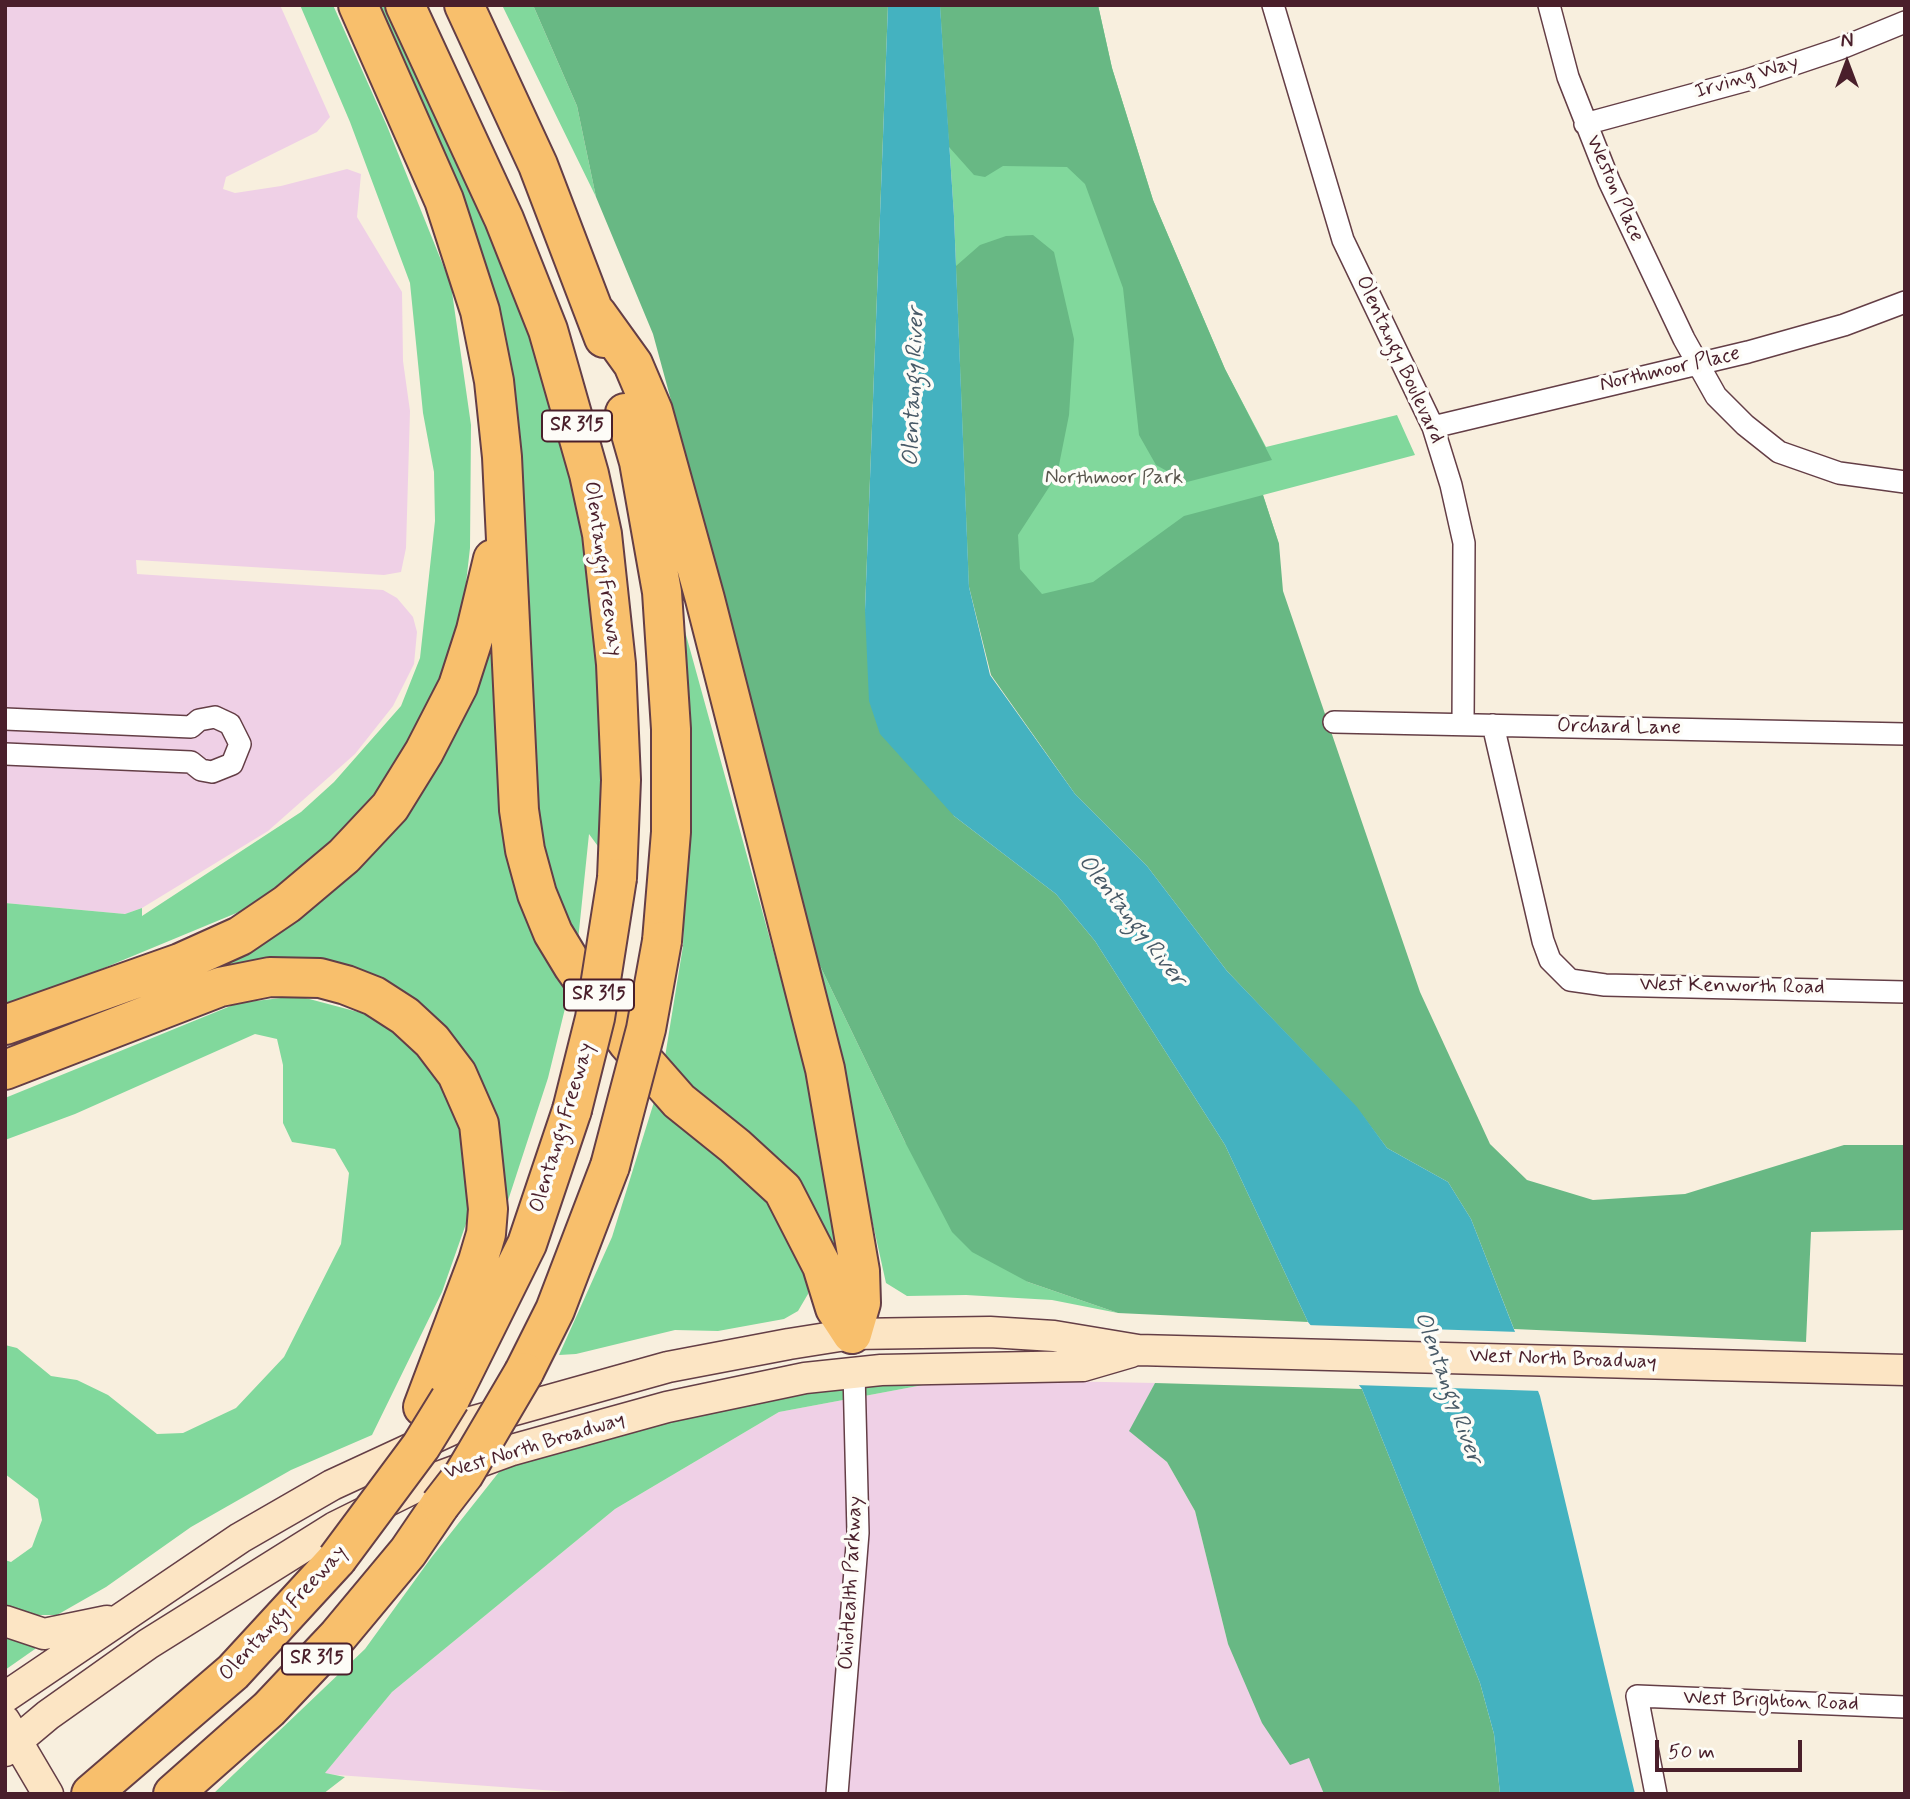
<!DOCTYPE html>
<style>
body{margin:0}
#map{position:relative;width:1910px;height:1799px;overflow:hidden;background:#f8efde;font-family:Mynerve,sans-serif}
canvas{display:block}
.frame{position:absolute;inset:0;border:7px solid #4a1f2b;pointer-events:none}
.north{position:absolute;left:1812px;top:28px;width:70px;height:70px;-webkit-text-stroke:5px #fdfcf7;paint-order:stroke;rotate:0deg;font-size:19px;font-weight:700;line-height:28px;text-align:center;color:#4a1f2b}
.north::after{content:'';display:block;margin:auto;width:24px;height:32px;background:#4a1f2b;clip-path:polygon(50% 0,100% 100%,50% 72%,0 100%)}
.scale{position:absolute;left:1655px;top:1740px;width:147px;height:32px;box-sizing:border-box;border:4px solid #4a1f2b;border-top:0;padding-left:9px;font-size:21px;line-height:24px;white-space:nowrap;color:#4a1f2b;-webkit-text-stroke:5px #fdfcf7;paint-order:stroke}
</style>
<div id="map">
<canvas width="1910" height="1799"></canvas>
<div class="frame"></div>
<div class="north">N</div>
<div class="scale">50 m</div>
</div>
<script>
const c = document.querySelector('canvas').getContext('2d');
c.lineJoin = 'round';
function fill(path, color) { c.fillStyle = color; c.fill(path, 'evenodd'); }
const poly = rows => new Path2D(rows.map(r => 'M' + r).join(''));
function strokePath(path, color, width, dash) { c.strokeStyle = color; c.lineWidth = width; c.lineCap = dash ? 'butt' : 'round'; c.setLineDash(dash || []); c.stroke(path); }
function label(font, color, halo, rows, align = 'center') {
  c.font = font + ' Mynerve,sans-serif'; c.lineWidth = 7; c.setLineDash([]); c.textBaseline = 'middle'; c.strokeStyle = halo; c.fillStyle = color; for (const [text, x, y, turn = 0] of rows) {
    c.save(); c.translate(x, y); c.rotate((+turn || 0) * Math.PI / 180); c.textAlign = isNaN(turn) ? turn : align; if (halo) c.strokeText(text, 0, 0); c.fillText(text, 0, 0); c.restore();
  }
}
fill(poly([
 [5,5,280,5,330,117,317,132,226,177,223,189,235,193,281,186,347,169,361,174,357,217,402,292,403,361,410,411,406,548,401,572,384,575,136,560,137,574,383,590,397,598,413,617,417,632,414,664,393,706,355,754,268,831,142,908,125,914,5,903],
 [955,1379,1155,1383,1130,1431,1167,1462,1195,1511,1228,1644,1309,1758,1324,1794,597,1794,324,1774,392,1692,615,1509,779,1412]
]), '#efd0e6');
fill(poly([
 [300,5,333,5,387,126,451,285,471,425,470,548,464,601,451,653,428,712,368,810,263,902,5,1009,5,903,125,914,142,908,142,916,301,812,334,782,401,706,420,658,435,521,434,472,423,413,410,283,350,122],
 [377,5,387,5,482,212,541,368,572,484,591,573,603,750,600,849,589,834,577,950,541,858,527,695,527,547,516,433],
 [502,5,533,5,577,106,596,197],
 [940,5,1098,5,1112,68,1153,200,1225,369,1266,447,1397,415,1415,455,1263,495,1279,544,1258,697,969,586,954,216],
 [493,607,503,706,570,988,548,1078,501,1222,412,1005,200,981,197,969,312,901],
 [683,624,808,1077,839,1210,840,1278,831,1242,798,1183,664,1063,683,946,691,719],
 [812,949,905,1142,1028,1282,1118,1313,1052,1300,966,1295,907,1296,886,1283],
 [298,996,377,1017,409,1041,456,1104,473,1176,468,1218,442,1292,372,1435,291,1470,191,1527,106,1587,57,1615,21,1615,5,1608,5,1560,11,1562,32,1547,42,1520,38,1499,5,1474,5,1345,17,1348,51,1376,77,1380,108,1395,157,1434,183,1433,236,1408,284,1357,341,1244,349,1173,335,1149,292,1142,283,1123,283,1065,277,1039,255,1034,75,1114,5,1140,5,1098,238,1003],
 [654,1102,716,1152,776,1209,809,1278,808,1294,798,1311,784,1319,718,1331,675,1330,576,1354,559,1355,612,1237],
 [955,1379,779,1412,615,1509,392,1692,325,1773,345,1777,323,1794,213,1794,365,1649,431,1558,499,1472,556,1449,651,1423,846,1385],
 [5,1630,36,1641,35,1649,5,1670]
]), '#81d89c');
fill(poly([
 [533,5,888,5,865,610,954,816,1056,894,1095,941,1225,1145,1308,1322,1118,1313,1028,1282,972,1252,952,1232,905,1142,812,949,722,588,653,334,596,197,577,106],
 [940,5,1098,5,1112,68,1153,200,1225,369,1272,460,1187,482,1156,465,1139,435,1123,288,1085,184,1067,167,1003,166,985,177,974,175,949,147],
 [1033,235,1054,252,1074,339,1069,415,1057,475,1018,535,1020,569,1042,594,1093,582,1184,516,1263,495,1279,544,1283,591,1420,992,1490,1144,1527,1180,1593,1200,1685,1194,1844,1145,1905,1145,1905,1230,1811,1232,1806,1342,1514,1329,1471,1219,1448,1182,1387,1148,1356,1107,1227,971,1147,866,1075,794,991,675,969,587,956,266,980,245,1006,236],
 [1155,1383,1362,1389,1480,1683,1494,1734,1500,1794,1324,1794,1309,1758,1290,1765,1262,1723,1228,1644,1195,1511,1167,1462,1129,1431]
]), '#68b884');
fill(poly([
 [888,5,940,5,954,216,969,587,990,675,1075,794,1147,866,1227,971,1357,1107,1387,1148,1448,1182,1471,1219,1540,1396,1635,1794,1500,1794,1494,1734,1480,1683,1362,1389,1308,1322,1225,1145,1095,941,1056,894,954,816,880,734,869,701,865,610]
]), '#44b2c0');
fill(poly([
 [1306,1325,1519,1332,1542,1391,1355,1385]
]), '#f8efde');
const street = poly([
 [1273,5,1343,240,1433,427,1451,485,1464,543,1463,724],
 [1549,5,1568,77,1609,181,1684,339,1716,396,1745,425,1779,452,1839,473,1905,482],
 [1585,124,1747,80,1839,49,1905,22],
 [1433,427,1748,352,1844,325,1905,302],
 [5,719,191,727,199,720,215,717,230,724,240,744,232,764,212,772,201,770,191,762,5,754],
 [1334,722,1905,734],
 [1493,725,1543,941,1550,960,1570,980,1605,985,1905,992],
 [837,1794,858,1533,854,1372],
 [1656,1794,1637,1696,1905,1707]
]);
const secondary = poly([
 [5,1621,44,1634,107,1621],
 [5,1697,240,1538,332,1485,464,1424,668,1367,789,1344,852,1334,990,1332,1054,1336,1138,1350,1905,1370],
 [5,1721,48,1794],
 [5,1751,48,1715,148,1644,335,1527,430,1480,512,1450,667,1407,805,1378,881,1370,1083,1366,1131,1352]
]);
const highway = poly([
 [358,5,444,200,480,311,494,381,502,457,519,810,525,850,537,894,553,933,573,966,628,1043,679,1101,735,1146,783,1190,822,1266,835,1308,852,1334],
 [405,5,504,219,548,330,589,474,602,534,616,664,621,780,617,878],
 [464,5,538,165,604,338],
 [597,314,633,364,653,411,705,599,825,1069,860,1271,861,1303,852,1334],
 [625,413,639,462,662,592,671,729,671,832,662,941],
 [5,1025,180,963,240,936,287,904,344,856,390,807,424,752,458,686,476,630,493,559],
 [5,1070,220,987,270,977,320,978,346,985,374,996,405,1016,432,1041,457,1074,479,1124,488,1209,486,1234,478,1261,423,1407],
 [524,1372,555,1310,610,1166],
 [450,1399,527,1244,572,1110],
 [91,1794,233,1672,337,1559],
 [173,1794,269,1709,338,1636,408,1552,440,1505]
]);
strokePath(street, '#643e46', 24);
strokePath(secondary, '#643e46', 33);
strokePath(highway, '#643e46', 42);
strokePath(street, '#fff', 21);
strokePath(secondary, '#fce5c4', 30);
strokePath(highway, '#f8bf6c', 38);
const highwayBridge = poly([
 [572,1110,595,1018,617,878],
 [610,1166,646,1029,662,941],
 [440,1505,464,1474,524,1372],
 [337,1559,421,1446,450,1399]
]);
strokePath(highwayBridge, '#643e46', 42, []);
strokePath(highwayBridge, '#f8bf6c', 38);
for (const [x, y, w] of [
 [577,426,70],
 [599,995,70],
 [317,1659,70]
]) { const box = new Path2D(); box.roundRect(x - w / 2, y - 15.5, w, 31, 5); c.fillStyle = '#fdfcf7'; c.fill(box); strokePath(box, '#4a1f2b', 2); }
label('bold 19px', '#4a1f2b', null, [
 ["SR 315",577,426],
 ["SR 315",599,995],
 ["SR 315",317,1659]
]);
label('21px', '#4a1f2b', '#fdfcf7', [
 ["Irving Way",1747,78,-17],
 ["Weston Place",1614,189,66],
 ["Olentangy Boulevard",1399,360,65],
 ["Northmoor Place",1670,370,-13],
 ["Olentangy Freeway",602,569,82],
 ["Orchard Lane",1619,728,1],
 ["West Kenworth Road",1732,987,1],
 ["Olentangy Freeway",563,1128,-73],
 ["West North Broadway",1563,1360,2],
 ["West North Broadway",535,1447,-17],
 ["OhioHealth Parkway",852,1583,-87],
 ["Olentangy Freeway",284,1614,-47],
 ["West Brighton Road",1771,1702,2]
]);
label('21px', '#5a564d', '#fdfcf7', [
 ["Northmoor Park",1114,479]
]);
label('italic 23px', '#485a67', '#fdfcf7', [
 ["Olentangy River",915,387,-88],
 ["Olentangy River",1131,921,52],
 ["Olentangy River",1447,1388,70]
]);
</script>
